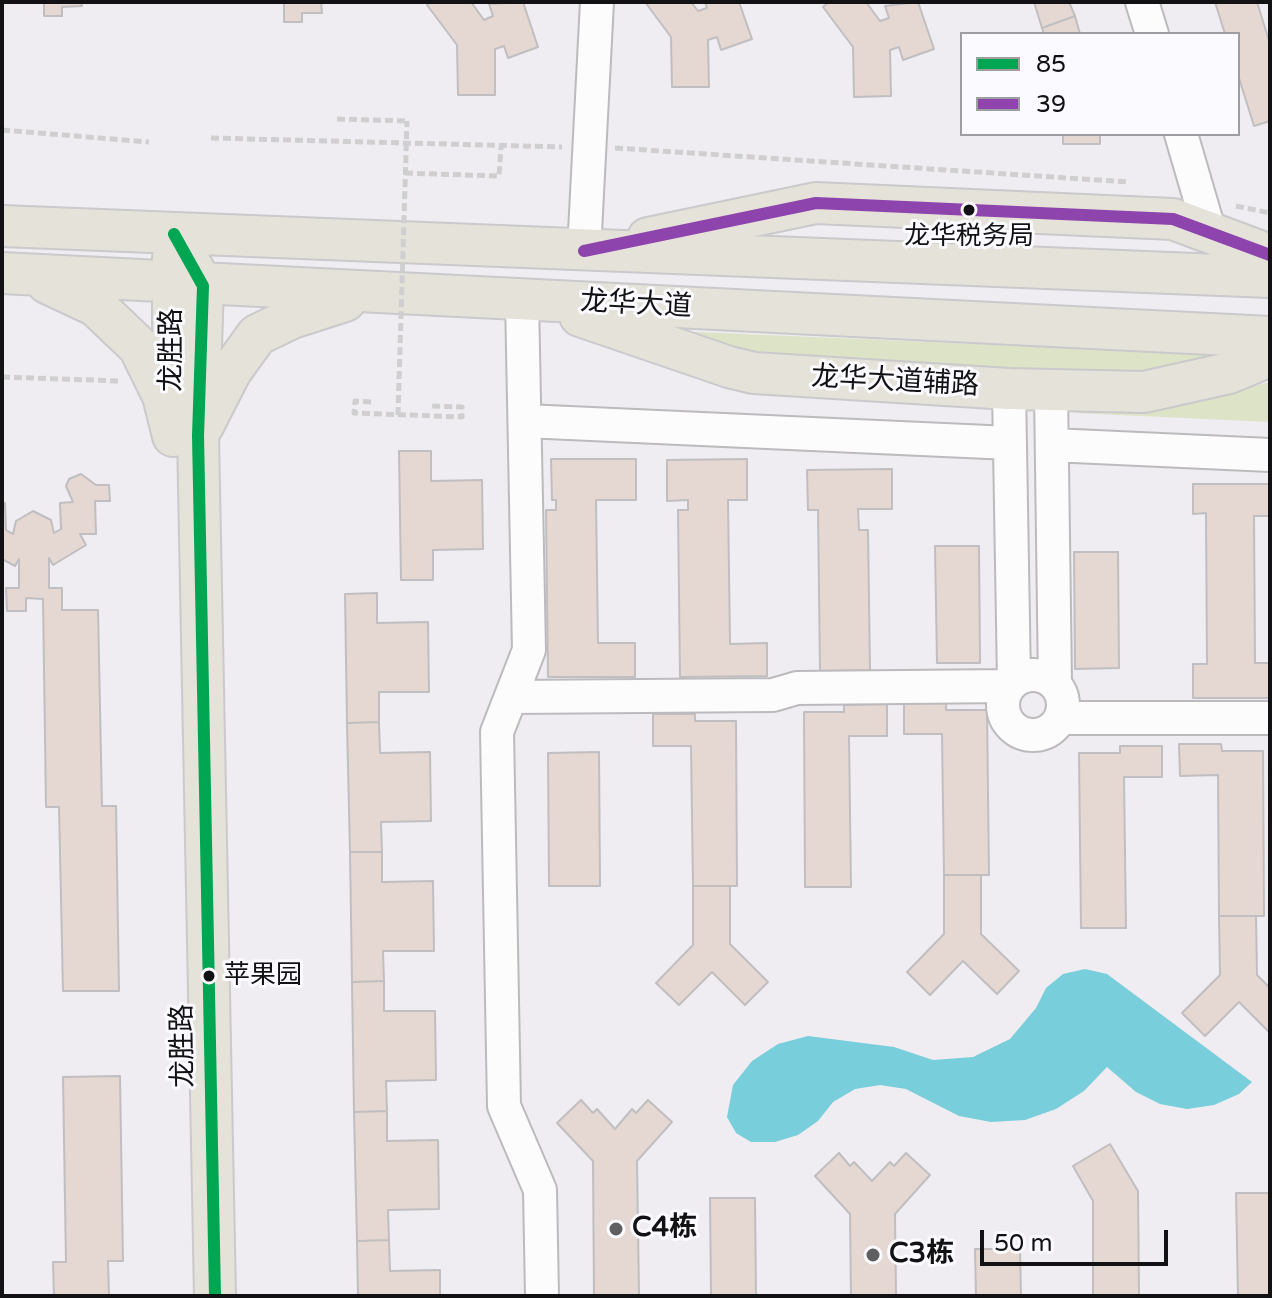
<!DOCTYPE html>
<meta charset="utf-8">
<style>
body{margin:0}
#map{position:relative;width:1272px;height:1298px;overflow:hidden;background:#efedf1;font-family:"Varela Round",sans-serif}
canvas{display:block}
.frame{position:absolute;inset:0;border:4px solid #121214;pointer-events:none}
.legend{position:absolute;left:960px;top:32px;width:280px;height:104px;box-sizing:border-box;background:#fbfafe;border:2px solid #9e9da0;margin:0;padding:10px 14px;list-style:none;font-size:24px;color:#121214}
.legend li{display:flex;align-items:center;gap:16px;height:40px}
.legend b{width:40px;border:2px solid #9e9da0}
.scale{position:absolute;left:980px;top:1230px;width:188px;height:36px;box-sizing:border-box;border:4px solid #121214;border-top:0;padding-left:10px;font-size:24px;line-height:28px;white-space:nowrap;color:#121214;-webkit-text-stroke:6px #fbfafe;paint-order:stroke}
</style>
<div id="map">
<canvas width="1272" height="1298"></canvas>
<div class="frame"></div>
<ul class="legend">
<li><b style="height:10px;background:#00a651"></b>85</li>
<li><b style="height:10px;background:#8e44ad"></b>39</li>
</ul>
<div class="scale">50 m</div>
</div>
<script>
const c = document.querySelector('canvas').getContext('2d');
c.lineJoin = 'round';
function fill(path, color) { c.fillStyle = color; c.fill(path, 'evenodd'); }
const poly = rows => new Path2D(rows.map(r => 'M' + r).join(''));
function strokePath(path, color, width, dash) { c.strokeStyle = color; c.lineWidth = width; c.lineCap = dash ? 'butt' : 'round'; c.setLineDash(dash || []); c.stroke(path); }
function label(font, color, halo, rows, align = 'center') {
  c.font = font + ' "Varela Round","Noto Sans SC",sans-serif'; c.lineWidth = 6; c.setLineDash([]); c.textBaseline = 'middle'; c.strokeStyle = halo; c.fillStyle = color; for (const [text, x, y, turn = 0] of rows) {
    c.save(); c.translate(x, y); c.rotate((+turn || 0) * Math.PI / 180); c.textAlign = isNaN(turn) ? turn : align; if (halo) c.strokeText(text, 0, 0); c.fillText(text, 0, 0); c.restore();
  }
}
fill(poly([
 [696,332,1235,355,1151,378,771,365,667,334],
 [1270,382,1270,422,1077,413,1078,400,1187,402]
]), '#dce3c6');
fill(poly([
 [1085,969,1107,974,1252,1082,1239,1094,1214,1105,1187,1109,1160,1104,1136,1092,1107,1067,1084,1091,1056,1109,1025,1120,991,1122,959,1116,906,1089,880,1085,855,1089,833,1102,818,1121,798,1135,775,1142,751,1142,736,1133,727,1117,733,1085,752,1061,778,1044,808,1036,894,1047,933,1060,973,1057,1010,1039,1036,1008,1046,988,1063,974]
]), '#78cedb');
const building = poly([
 [44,2,81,2,82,6,62,7,62,16,44,16,44,2],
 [284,2,321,2,322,13,302,13,302,22,284,22,284,2],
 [431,2,471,2,484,20,493,16,489,4,523,2,538,47,508,58,504,46,495,49,495,95,458,95,457,45,427,5,431,2],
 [645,2,691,2,698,11,707,8,705,2,739,2,752,39,721,50,717,37,708,40,709,87,672,87,671,37,645,2],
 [829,2,866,2,880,21,889,18,885,6,918,2,934,49,903,60,899,47,890,50,891,96,854,97,853,47,823,7,829,2],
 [1034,2,1069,2,1075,16,1042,28,1034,2],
 [1215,2,1257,2,1270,44,1270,121,1254,126,1238,75,1238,34,1225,34,1215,2],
 [1075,16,1080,34,1044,34,1042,28,1075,16],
 [1063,134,1100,134,1100,144,1063,144,1063,134],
 [399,451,431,451,431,481,482,480,483,549,433,550,433,580,401,580,399,451],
 [551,459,636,459,636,500,596,500,598,643,635,643,635,677,548,677,546,510,556,510,556,500,552,500,551,459],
 [747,459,747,500,728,500,730,644,767,643,767,676,680,677,678,510,688,510,688,500,667,501,667,460,747,459],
 [892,469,892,509,858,509,859,530,868,530,870,670,820,671,818,510,808,510,807,470,892,469],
 [81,474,96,485,109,485,110,501,95,501,96,534,80,534,86,545,53,565,49,558,49,588,62,588,62,610,98,610,102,806,116,806,119,991,63,991,59,807,46,807,43,599,26,598,26,611,7,611,6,588,19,588,19,559,15,566,2,559,2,503,5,503,6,530,13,534,16,521,33,511,51,520,54,533,61,529,60,503,73,502,66,486,69,479,81,474],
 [1193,484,1270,484,1270,516,1254,516,1255,663,1270,663,1270,698,1193,698,1193,664,1207,664,1206,513,1193,514,1193,484],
 [935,546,979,546,980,663,937,663,935,546],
 [1074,552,1118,552,1119,668,1075,669,1074,552],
 [377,593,377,623,428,622,429,692,379,692,379,722,347,723,345,594,377,593],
 [904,703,946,703,946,710,987,710,989,875,944,875,942,734,904,734,904,703],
 [887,704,887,736,849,736,851,887,805,887,804,712,844,712,844,705,887,704],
 [653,714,695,714,695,721,736,721,737,886,693,886,691,746,653,746,653,714],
 [379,722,380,753,430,752,431,821,381,822,382,852,350,852,347,723,379,722],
 [1179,744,1221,744,1222,751,1263,751,1264,916,1219,916,1218,775,1180,776,1179,744],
 [1120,746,1162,746,1162,777,1124,777,1126,928,1081,928,1079,753,1120,753,1120,746],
 [599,752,600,886,549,886,548,753,599,752],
 [350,852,382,852,382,882,433,881,434,951,383,951,384,981,352,982,350,852],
 [944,875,981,875,981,934,1019,971,997,994,963,961,930,995,907,972,944,934,944,875],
 [693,886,730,886,730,944,768,982,745,1005,712,972,679,1005,656,983,693,945,693,886],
 [1219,916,1256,916,1257,975,1270,988,1270,1033,1239,1002,1205,1036,1182,1013,1220,975,1219,916],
 [384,981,384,1011,435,1011,436,1080,386,1081,387,1111,354,1112,352,982,384,981],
 [120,1076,123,1261,108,1261,109,1296,54,1296,53,1262,66,1262,63,1077,120,1076],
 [581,1100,593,1113,597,1109,615,1129,632,1109,636,1113,648,1100,672,1122,637,1161,639,1296,594,1296,593,1161,557,1123,581,1100],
 [387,1111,387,1141,438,1140,439,1209,388,1210,389,1240,357,1241,354,1112,387,1111],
 [1110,1144,1138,1191,1139,1296,1093,1296,1093,1201,1073,1166,1110,1144],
 [839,1153,850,1166,854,1162,872,1181,890,1162,894,1166,906,1153,930,1175,895,1214,896,1296,851,1296,850,1214,815,1176,839,1153],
 [1236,1193,1270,1193,1270,1296,1238,1296,1236,1193],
 [710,1198,755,1198,756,1296,711,1296,710,1198],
 [389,1240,390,1271,440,1270,440,1296,358,1296,357,1241,389,1240],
 [975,1249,1020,1249,1021,1296,976,1296,975,1249]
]);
fill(building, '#e5d8d2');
strokePath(building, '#c0bec0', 2);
const minor = poly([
 [1142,2,1152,34],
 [1181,134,1210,233],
 [584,251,597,2],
 [522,300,529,650,497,732,504,1106,540,1190,542,1296],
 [1009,389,1014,681],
 [1051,391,1055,684],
 [525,421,1010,443],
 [1052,445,1270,455],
 '1003 705a30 30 0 1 1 60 0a30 30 0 1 1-60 0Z',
 [511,697,773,695,797,688,1009,686],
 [1062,718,1270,718]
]);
const major = poly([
 [2,226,1270,277],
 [648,238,816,203,1173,219,1270,255],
 [190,263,203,286,198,436,215,1296],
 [2,273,1270,337],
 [47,283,96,306,139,347,163,396,173,436],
 [580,316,729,367,754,373,1009,389,1144,392,1229,373,1270,356],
 [173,390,173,258],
 [203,426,231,371,257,335,292,318,345,301]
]);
strokePath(minor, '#bcbabd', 36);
strokePath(major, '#cac9cb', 44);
strokePath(poly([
 [337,119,407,121],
 [2,130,149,142],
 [211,138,562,147],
 [615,148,1128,182],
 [405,173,499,176,501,147],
 [1236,206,1270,213],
 [2,377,120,381],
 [371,402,355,401,354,413,462,417,462,407,432,406]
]), '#d0cfd0', 5, [8, 4]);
strokePath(minor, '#fdfcfd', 32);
strokePath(major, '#e5e2d9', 40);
strokePath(poly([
 [398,415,407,121]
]), '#d0cfd0', 5, [8, 4]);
strokePath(poly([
 [174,234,203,286,198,436,215,1296]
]), '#00a651', 12);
strokePath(poly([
 [584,251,816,203,1173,219,1270,255]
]), '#8e44ad', 12);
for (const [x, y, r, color] of [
 [969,210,7,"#121214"],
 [209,976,7,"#121214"],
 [616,1229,8,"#5f5f61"],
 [873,1255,8,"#5f5f61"]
]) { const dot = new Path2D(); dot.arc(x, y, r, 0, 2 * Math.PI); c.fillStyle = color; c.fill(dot); strokePath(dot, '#fbfafe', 3); }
label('26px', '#121214', '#fbfafe', [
 ["龙华税务局",969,237],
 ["苹果园",224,976,"left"]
]);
label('28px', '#121214', '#fbfafe', [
 ["龙华大道",636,305,3],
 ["龙胜路",173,350,-90],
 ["龙华大道辅路",895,382,3],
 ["龙胜路",184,1046,-91]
]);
label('bold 28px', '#121214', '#fbfafe', [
 ["C4栋",632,1229],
 ["C3栋",889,1255]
], 'left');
</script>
